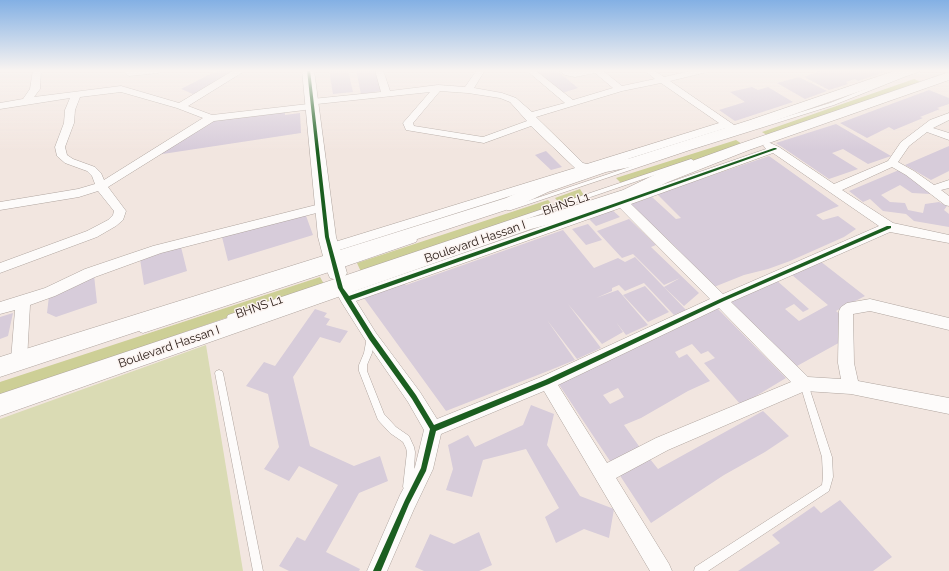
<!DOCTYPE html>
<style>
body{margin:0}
canvas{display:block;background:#f2e6e0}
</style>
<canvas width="949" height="571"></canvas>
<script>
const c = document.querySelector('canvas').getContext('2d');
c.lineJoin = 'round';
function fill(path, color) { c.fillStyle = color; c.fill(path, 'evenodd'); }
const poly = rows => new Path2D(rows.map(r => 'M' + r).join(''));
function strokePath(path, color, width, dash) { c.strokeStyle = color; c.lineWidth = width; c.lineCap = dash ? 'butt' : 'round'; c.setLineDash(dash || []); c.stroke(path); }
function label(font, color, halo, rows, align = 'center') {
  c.font = font + ' Raleway,sans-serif'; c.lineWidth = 3; c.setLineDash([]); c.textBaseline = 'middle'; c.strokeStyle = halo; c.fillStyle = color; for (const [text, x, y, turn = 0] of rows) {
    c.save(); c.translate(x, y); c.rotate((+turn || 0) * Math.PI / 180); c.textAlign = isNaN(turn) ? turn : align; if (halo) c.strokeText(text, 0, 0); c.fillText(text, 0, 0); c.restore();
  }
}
fill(poly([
 [206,345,243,571,0,571,0,419]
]), '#dadbb4');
fill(poly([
 [914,79,923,83,770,137,762,132],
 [736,140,742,144,623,185,616,178],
 [580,189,585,197,561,205,555,198],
 [548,200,555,207,362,274,357,263],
 [320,277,324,284,0,396,0,382]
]), '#cdcf96');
fill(poly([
 [218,70,238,70,193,94,181,89],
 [329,70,348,70,353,92,333,94],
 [356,70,375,70,381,91,361,94],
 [535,70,556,70,578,88,562,93],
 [821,70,891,70,858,81,855,79,846,82,848,84,829,90,804,77],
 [799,77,827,91,805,99,777,83],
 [752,87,758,90,768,87,793,102,735,121,719,110,745,102,730,92],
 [929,90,949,98,949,104,937,108,940,109,920,117,923,118,894,130,889,127,867,138,840,123],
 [285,111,285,115,300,113,301,133,156,155,213,120],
 [836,124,891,156,868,164,843,149,832,153,858,169,829,179,776,143],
 [949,146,949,171,931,180,905,165],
 [546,151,562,167,551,170,535,155],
 [769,156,839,206,816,215,823,220,838,216,856,229,844,237,790,261,768,269,744,275,714,287,629,204,652,197,676,219,681,218,657,194],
 [899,170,923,185,931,194,912,193,900,185,881,195,890,202,905,203,908,210,923,213,925,204,939,202,947,206,944,210,949,214,949,227,914,221,906,214,883,211,870,199,863,202,849,191],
 [610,208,620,217,596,226,587,217],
 [305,213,313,235,228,261,222,237],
 [629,219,656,245,651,247,699,293,684,306,664,287,680,278,664,285,633,254,622,258,597,231],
 [588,224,602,240,586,245,572,229],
 [563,230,594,268,618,258,625,262,635,257,686,310,674,315,644,283,625,291,619,285,612,288,612,291,596,298,618,290,648,325,626,335,616,322,623,332,602,344,568,304,601,348,577,359,547,320,575,360,548,371,446,411,364,298,404,283,406,285],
 [181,247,187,271,144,285,140,259],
 [820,261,865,296,836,311,841,315,844,340,797,366,728,301,775,279,809,309,803,312,794,304,785,309,799,321,828,305,792,275],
 [94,275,97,303,56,317,47,313,49,296],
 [645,286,669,312,648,322,623,295],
 [717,308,786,378,741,405,704,363,715,358,708,351,701,354,692,344,675,352,679,358,687,354,710,381,688,391,641,418,624,425,641,449,612,464,558,383],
 [618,388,624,397,610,404,603,395],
 [315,309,327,313,324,317,330,319,326,325,348,331,340,343,320,337,293,377,310,446,354,466,380,456,388,481,359,493,326,552,360,569,359,571,289,571,279,566,297,537,305,541,338,485,299,466,289,481,264,469,279,447,268,394,246,386,264,362,275,366],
 [13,313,8,336,0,339,0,317],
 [531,405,554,414,547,445,580,496,614,509,609,538,584,529,556,543,545,517,559,508,526,449,483,460,472,497,446,490,453,469,448,445,468,435,475,447,523,425],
 [763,411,789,436,765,452,724,475,651,523,617,471,646,454,658,469],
 [840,500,892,557,873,571,738,571,780,543,772,535,814,506,821,513],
 [479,532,492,565,479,571,424,571,415,567,430,534,454,544]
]), '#d7ccda');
const lane = poly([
 [918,70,924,70,904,77,834,105,690,150,511,210,507,210,506,209,507,208,686,148,830,103,900,75,918,70],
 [691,159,693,160,693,162,234,319,228,319,227,317,228,315,691,159],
 [412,238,416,238,417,240,416,242,326,273,143,333,140,332,139,330,140,328,322,269,412,238],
 [371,334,374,335,375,337,372,353,367,365,367,371,384,414,396,427,409,436,414,447,415,452,413,487,411,490,408,492,405,490,403,487,407,452,406,448,403,442,390,433,378,420,359,371,359,365,364,353,367,337,368,335,371,334],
 [219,370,222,371,223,373,263,571,253,571,215,373,216,371,219,370],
 [804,380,807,381,808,384,832,457,833,477,829,491,708,571,694,571,695,567,822,485,823,477,822,457,800,384,801,381,804,380]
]);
const street = poly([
 [33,70,41,70,40,89,34,97,121,86,179,103,234,70,244,70,243,72,188,106,212,115,308,104,307,102,309,100,312,99,381,92,375,70,383,70,390,91,438,85,465,87,477,70,485,70,474,88,502,93,516,98,532,112,565,103,526,70,535,70,573,100,613,88,595,73,575,77,565,75,558,70,575,71,602,70,622,86,655,79,644,70,653,70,664,77,694,70,708,70,707,72,670,81,737,127,732,130,726,128,596,169,595,172,591,173,586,172,330,253,325,251,323,248,325,245,575,168,531,126,484,143,406,130,403,123,430,92,317,104,318,106,316,108,313,109,214,121,108,187,126,211,123,220,116,226,97,237,0,273,0,263,87,231,108,220,113,215,114,211,98,191,79,197,0,210,0,202,78,189,95,184,92,176,87,171,65,163,57,156,55,147,64,123,65,110,70,98,0,109,0,103,23,99,30,89,33,70],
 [661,83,719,123,587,164,583,163,536,117,622,91,661,83],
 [440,91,468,93,500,98,510,102,527,121,483,137,414,126,413,123,440,91],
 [121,92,177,108,203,118,104,180,101,173,95,167,73,159,67,155,65,147,74,123,75,110,80,97,121,92],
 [135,70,162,70,158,73,129,76,125,73,126,71,135,70],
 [949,113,949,120,933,128,949,133,949,140,927,132,909,146,898,162,914,171,934,185,949,180,949,188,941,190,949,196,949,206,945,205,906,175,892,167,842,190,893,223,949,235,949,243,890,232,731,302,808,377,841,379,838,363,839,311,841,307,847,303,870,299,949,318,949,330,870,311,853,314,854,363,858,381,949,398,949,414,851,394,805,391,668,450,616,478,669,564,672,571,650,571,544,391,441,434,433,469,414,509,387,571,367,571,400,495,415,467,424,430,408,402,366,341,342,303,336,292,338,288,343,287,348,288,351,292,766,149,763,145,768,142,779,147,834,184,888,161,901,142,930,120,949,113],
 [773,153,879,226,723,294,631,204,773,153],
 [620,208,710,299,541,377,437,419,420,392,376,333,356,301,620,208],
 [719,308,791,382,656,438,607,463,558,385,719,308],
 [324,203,328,204,330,207,328,210,161,253,95,277,55,296,30,305,27,360,25,365,19,367,13,365,11,360,15,310,0,314,0,302,45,288,85,269,153,246,324,203]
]);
const secondary = poly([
 [302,70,314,70,336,237,340,250,506,198,536,184,597,165,631,158,750,120,897,70,914,70,912,73,760,126,640,165,606,172,548,192,518,206,344,263,347,273,344,278,337,280,330,278,326,269,0,377,0,357,323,256,318,237,302,70],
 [949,72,949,80,749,150,668,182,635,198,570,219,531,229,0,416,0,394,521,220,561,210,623,190,656,174,739,144,949,72]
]);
strokePath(lane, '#afa49e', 1);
strokePath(street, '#afa49e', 1);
strokePath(secondary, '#afa49e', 1);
fill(lane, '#fdfbfa');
fill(street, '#fdfbfa');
fill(secondary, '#fdfbfa');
fill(poly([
 [307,70,310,70,329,237,343,288,349,296,774,148,776,148,777,149,351,300,373,335,416,395,434,425,545,380,720,299,887,226,891,226,891,228,724,301,549,384,436,431,426,471,409,504,381,571,373,571,405,500,421,468,430,429,412,399,369,339,345,300,338,288,325,237,307,70]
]), '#1b5e20');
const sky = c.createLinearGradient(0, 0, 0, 150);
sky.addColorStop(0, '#83b0e4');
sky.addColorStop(0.47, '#f9f4f1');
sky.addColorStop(1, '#f9f4f100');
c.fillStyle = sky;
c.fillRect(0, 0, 949, 150);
label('12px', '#241711', '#fbf3f0', [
 ["BHNS L1",566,204,-19],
 ["Boulevard Hassan I",475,242,-19],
 ["BHNS L1",259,307,-19],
 ["Boulevard Hassan I",169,347,-19]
]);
</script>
